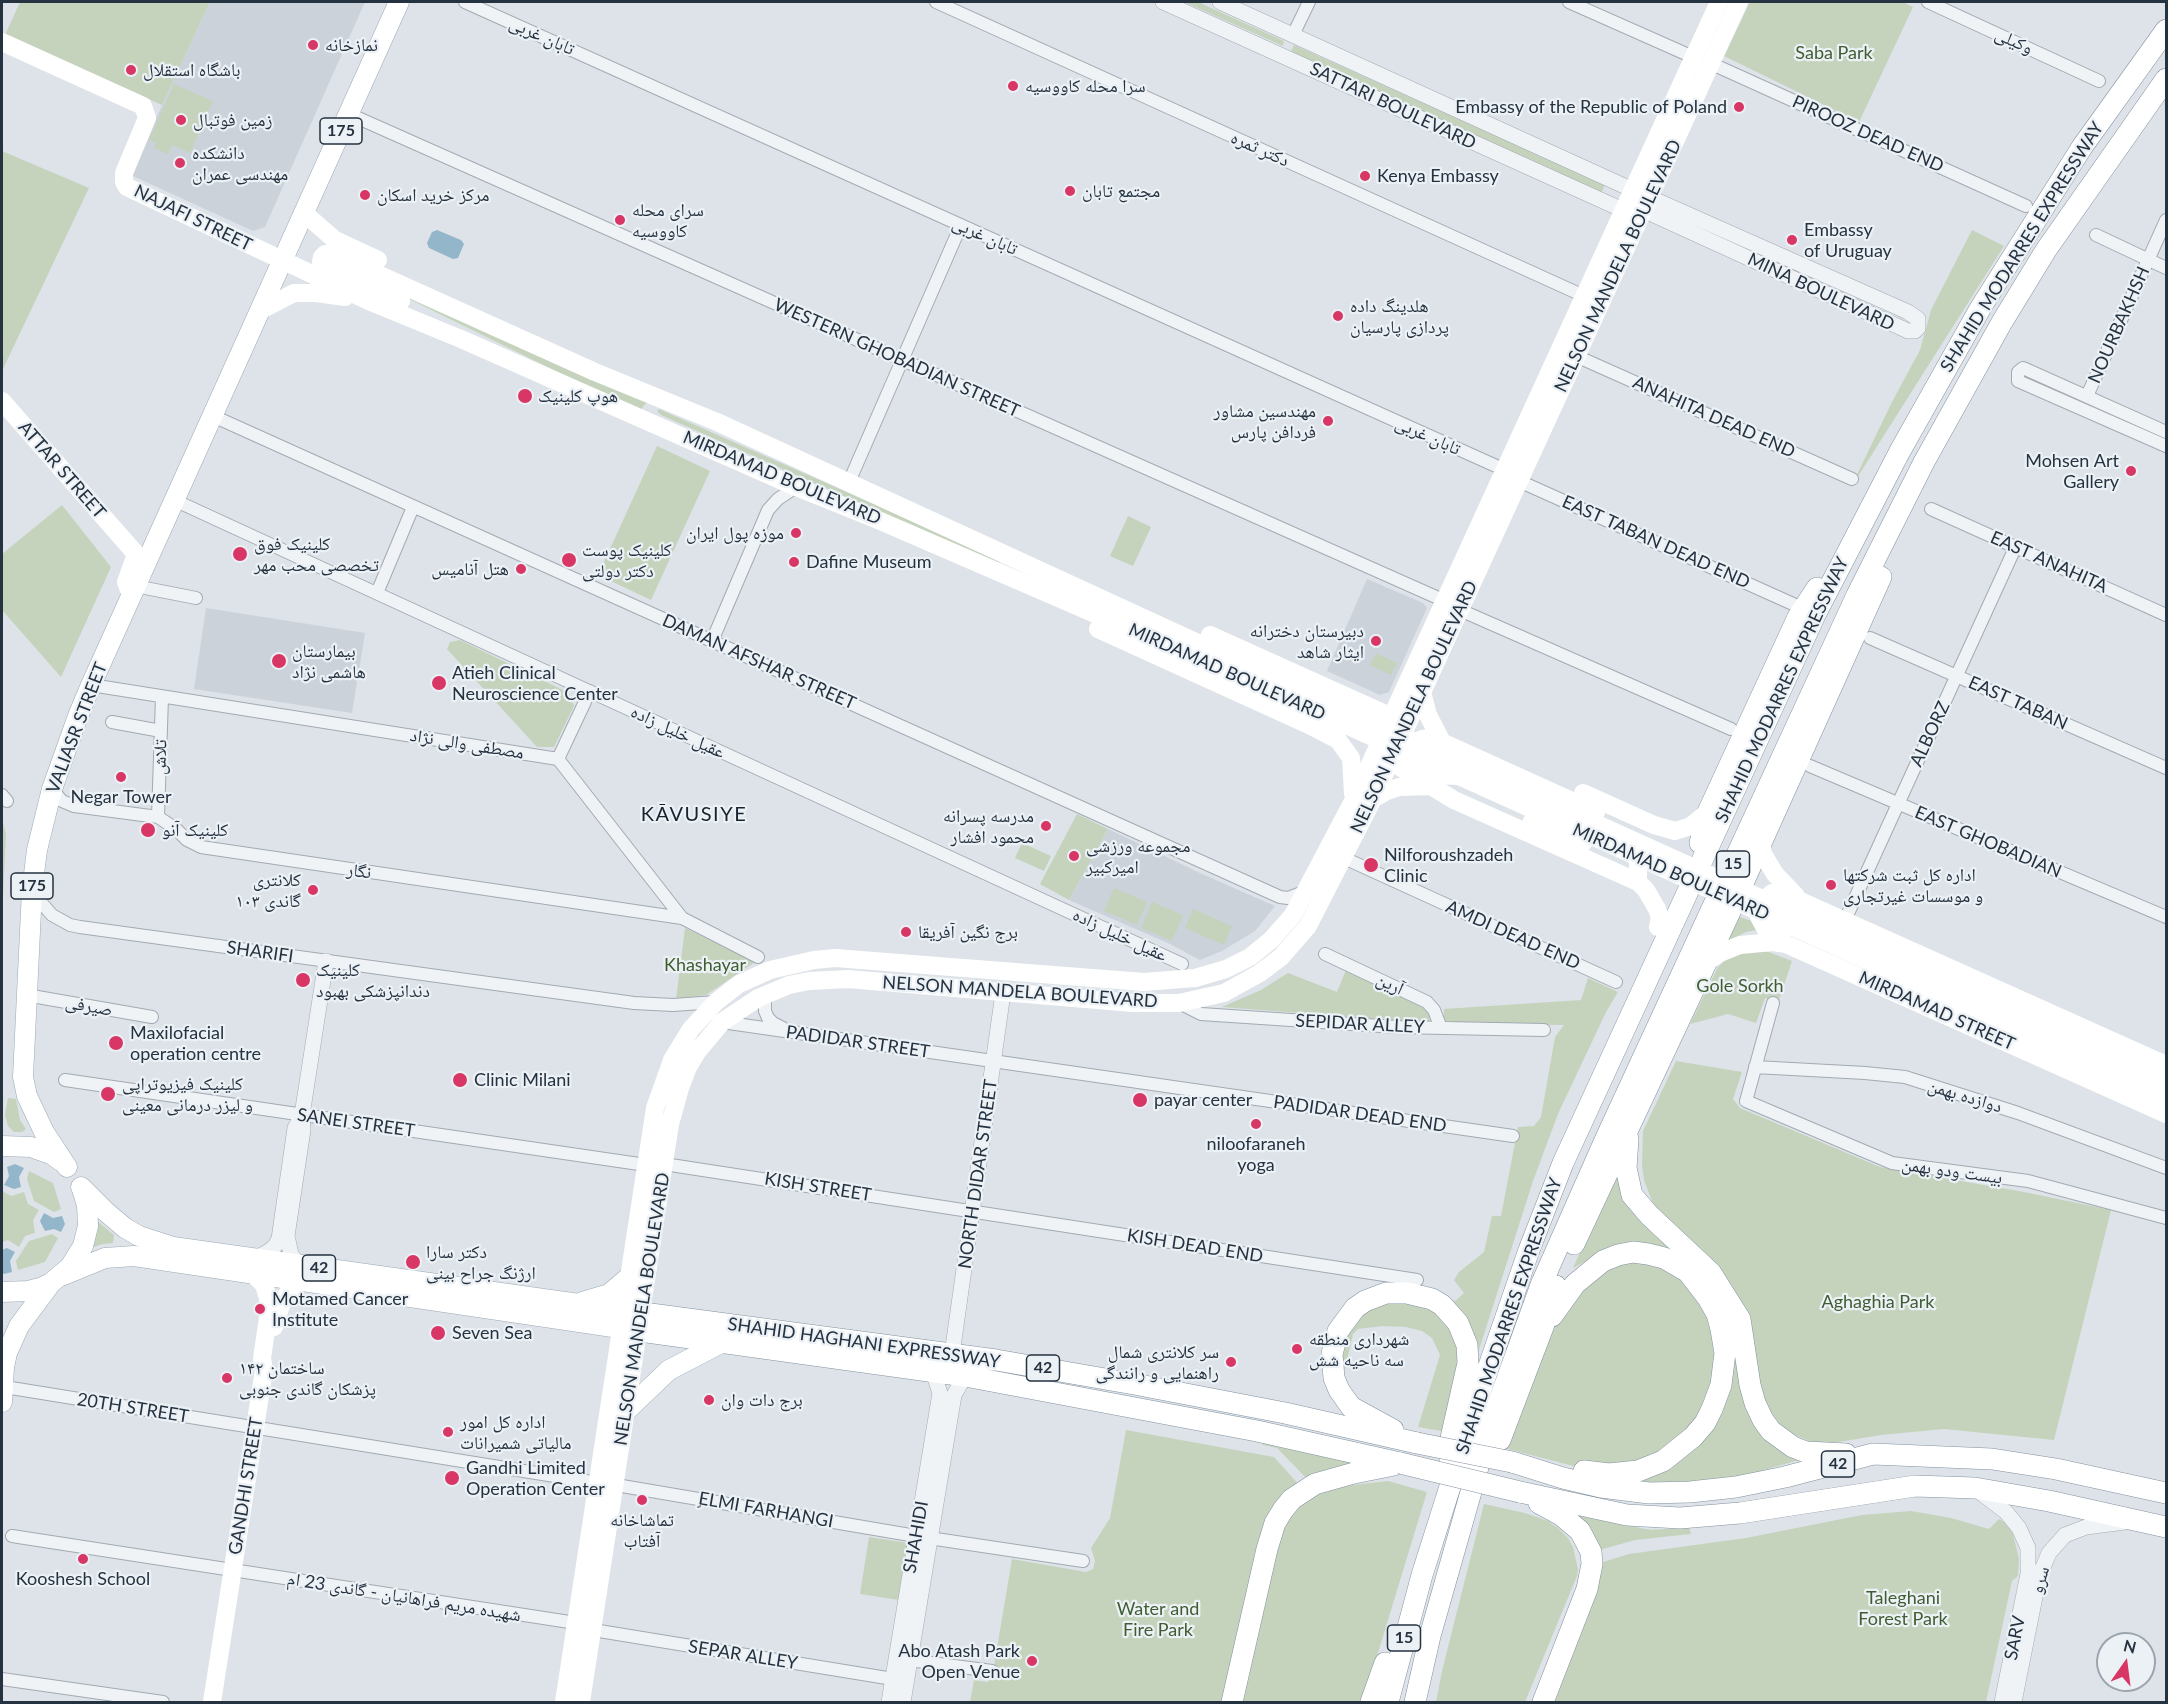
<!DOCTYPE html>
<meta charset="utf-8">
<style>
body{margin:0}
#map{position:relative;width:2168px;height:1704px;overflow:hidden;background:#dde3e8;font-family:Lato,sans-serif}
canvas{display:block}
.frame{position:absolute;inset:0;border:3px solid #253240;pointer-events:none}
.north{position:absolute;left:2096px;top:1632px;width:60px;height:60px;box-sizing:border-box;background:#ecf1f6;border:2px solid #9ca5ad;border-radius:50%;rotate:14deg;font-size:16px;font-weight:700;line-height:24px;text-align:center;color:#253240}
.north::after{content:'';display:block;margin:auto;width:21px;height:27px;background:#d83664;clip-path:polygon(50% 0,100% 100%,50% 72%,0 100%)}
</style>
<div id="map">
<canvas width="2168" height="1704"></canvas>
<div class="frame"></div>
<div class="north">N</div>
</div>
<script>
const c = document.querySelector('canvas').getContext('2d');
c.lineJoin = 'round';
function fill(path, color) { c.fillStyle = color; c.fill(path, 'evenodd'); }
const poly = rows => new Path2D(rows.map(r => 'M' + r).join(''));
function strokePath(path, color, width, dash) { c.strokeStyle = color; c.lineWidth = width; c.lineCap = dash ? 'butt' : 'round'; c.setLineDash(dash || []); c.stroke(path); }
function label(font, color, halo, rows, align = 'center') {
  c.font = font + ' Lato,"Noto Naskh Arabic",sans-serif'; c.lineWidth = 4.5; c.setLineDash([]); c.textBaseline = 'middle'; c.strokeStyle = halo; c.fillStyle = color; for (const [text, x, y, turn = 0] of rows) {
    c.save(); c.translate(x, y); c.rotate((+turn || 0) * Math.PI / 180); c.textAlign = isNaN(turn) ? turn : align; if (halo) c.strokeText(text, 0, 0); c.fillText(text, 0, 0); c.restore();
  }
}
fill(poly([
 [210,2,365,2,265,227,253,231,133,176,131,172],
 [1367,579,1423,603,1427,608,1389,692,1380,695,1327,671],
 [206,608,365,633,352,713,194,689],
 [1108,829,1202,874,1275,906,1255,931,1222,951,1200,960,1170,944,1069,900]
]), '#cbd2da');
fill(poly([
 [20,2,210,2,162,105,5,35],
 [1184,2,1198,2,1284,41,1283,46],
 [1750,2,1902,2,1913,7,1859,122,1724,56],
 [1294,45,1605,185,1601,193,1291,52],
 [174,84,213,101,190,153,172,145,168,154,154,148,156,143,149,140],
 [2,151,89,188,2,371],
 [1972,230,2004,246,1850,489,1892,402,1920,350,1931,310],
 [328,259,647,402,642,408,643,414],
 [659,409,1000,560,999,565,661,415,657,411],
 [657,446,710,471,651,600,598,575],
 [62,505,111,567,61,677,2,610,2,554],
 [1128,516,1151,527,1133,566,1110,556],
 [460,640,569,693,574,706,554,747,537,747,447,649,450,642],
 [1376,653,1397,663,1391,675,1370,665],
 [1077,814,1108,829,1069,900,1040,884],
 [2,819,6,834,2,916],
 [1022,843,1051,856,1044,871,1015,858],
 [1114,888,1147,902,1137,925,1104,911],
 [1152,902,1183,915,1172,941,1141,928],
 [1193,909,1232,926,1224,945,1185,928],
 [1732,914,1760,924,1757,930,1746,932,1721,945],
 [685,928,755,962,706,995,676,999],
 [1766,951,1792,961,1778,1003,1765,998,1756,1023,1728,1014,1690,1024,1718,967,1724,961,1744,952],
 [1346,970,1425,1006,1429,1014,1430,1023,1222,1007,1261,990,1288,973,1337,992],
 [1588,978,1618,992,1606,1012,1558,1114,1533,1181,1477,1356,1438,1293,1455,1301,1464,1293,1454,1280,1459,1272,1484,1252,1492,1216,1501,1216,1518,1127,1534,1126,1541,1117,1555,1037,1564,1025,1443,1024,1444,1009,1581,1000],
 [1676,1061,1742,1072,1733,1099,1740,1108,1880,1167,2024,1192,2111,1210,2054,1440,1944,1429,1881,1435,1826,1444,1809,1441,1793,1434,1779,1423,1769,1410,1653,1204,1644,1180,1642,1165,1643,1131],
 [8,1098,16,1099,20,1120,26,1129,22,1132,14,1132,8,1126,5,1115],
 [1619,1163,1624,1192,1637,1212,1652,1227,1691,1259,1712,1284,1731,1328,1743,1391,1753,1418,1762,1431,1779,1448,1799,1460,1743,1476,1693,1484,1664,1487,1607,1482,1624,1479,1653,1470,1681,1454,1702,1434,1726,1382,1729,1355,1725,1324,1719,1309,1699,1279,1674,1258,1664,1253,1645,1249,1616,1250,1601,1253,1573,1268],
 [29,1171,53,1183,61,1209,54,1212,34,1201,27,1179],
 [2,1191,11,1196,24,1192,28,1204,39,1210,33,1220,35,1233,25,1236,19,1247,8,1240,2,1242],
 [96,1220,114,1235,113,1243,103,1244,91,1248,96,1234],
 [52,1234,58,1238,45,1262,18,1270,16,1261,29,1241],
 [1629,1261,1647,1263,1682,1275,1707,1307,1720,1362,1699,1423,1643,1465,1577,1467,1504,1448,1561,1310,1602,1267],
 [1407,1297,1443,1313,1463,1354,1447,1432,1418,1427,1440,1355,1432,1338,1422,1331,1406,1327,1383,1326,1358,1329,1353,1334,1345,1369,1340,1368,1347,1330,1364,1308],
 [1126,1430,1274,1457,1301,1487,1287,1497,1225,1702,970,1702,974,1680,987,1682,999,1674,994,1666,1012,1559,1086,1572,1093,1569,1095,1561,1091,1548,1110,1518],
 [1261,1440,1368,1465,1309,1481,1277,1448,1263,1445],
 [1388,1481,1427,1492,1363,1702,1239,1702,1282,1526,1297,1508,1312,1497,1335,1487],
 [1484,1504,1525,1513,1548,1521,1559,1529,1568,1538,1573,1547,1578,1569,1577,1576,1525,1702,1436,1702,1442,1671],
 [1560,1510,1640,1528,1652,1530,1689,1527,1691,1534,1635,1540,1596,1551],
 [1911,1511,1951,1518,1989,1529,1999,1519,2006,1523,2013,1534,2019,1559,2018,1576,2012,1581,1986,1702,1549,1702,1599,1565,1603,1562,1629,1554,1746,1538,1862,1515],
 [869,1537,908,1543,899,1600,860,1594]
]), '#c5d3bd');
fill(poly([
 [437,230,461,240,464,244,458,258,453,259,429,248,427,243,432,232],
 [15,1164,24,1168,19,1177,21,1187,14,1189,4,1185,9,1176,7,1167],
 [44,1213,53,1218,62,1216,65,1224,61,1232,54,1229,45,1231,40,1221],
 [7,1248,15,1252,10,1261,12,1272,4,1274,2,1273,2,1250]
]), '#94b6cb');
const minor = poly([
 [465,2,1505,470],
 [936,2,1584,296],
 [1569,2,1693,57],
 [1928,2,2099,81],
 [1293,35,1309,2],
 [1710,63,2026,206],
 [349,114,1445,601],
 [2096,235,2166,268],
 [1576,356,1852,479],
 [2087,396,2166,220],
 [213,416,1280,897,1288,898,1306,891],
 [2166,432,2023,368,2018,372,2018,381,2166,446],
 [1519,481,1793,604],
 [849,482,961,225],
 [174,500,1182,964],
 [1931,509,2166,615],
 [135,586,196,598],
 [377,593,413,507],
 [1460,610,1731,729],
 [1870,638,2166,768],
 [712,641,768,510,778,499,796,487],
 [91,685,558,759,682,918,758,957],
 [112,722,161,731],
 [558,759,590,691],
 [1810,766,2166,917],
 [52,789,62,801,74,806,158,817,176,829,187,840,201,847,682,918],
 [2,795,7,801],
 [158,817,162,697],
 [1344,858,1616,982],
 [32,892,52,915,70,925,80,927,634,1003,673,1005,716,1002],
 [1845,920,2015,548],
 [1325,954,1427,1002,1434,1010,1441,1028],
 [765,994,765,1011,768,1018,773,1023,783,1028],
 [26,995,152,1017],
 [1179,1003,1201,1014,1396,1027,1544,1030],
 [1773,1003,1746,1101,1892,1163,2028,1181,2166,1218],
 [722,1022,1513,1136],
 [1755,1067,1865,1073,1905,1077,2018,1113,2166,1168],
 [65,1080,646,1165],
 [664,1164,1417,1280],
 [11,1388,598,1483],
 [616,1485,916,1536],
 [12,1536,576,1623],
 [929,1538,1083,1561],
 [593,1630,893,1679],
 [909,1660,992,1671],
 [2,1679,163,1702]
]);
const tertiary = poly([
 [1163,2,1623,210],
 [1220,2,1633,190],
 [1643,210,1908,331,1915,331,1918,328,1918,319,1908,312,1649,197],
 [302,1115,326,961],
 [254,1259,269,1251,275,1246,279,1239,295,1128,302,1115,303,1130,287,1236,291,1254,295,1260,303,1266],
 [952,1354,1003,993],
 [1977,1490,2006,1512,2019,1528,2028,1548,2028,1574,2002,1702],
 [889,1702,940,1393,933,1372],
 [903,1702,954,1395,965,1376],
 [2014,1702,2039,1577,2049,1553,2065,1535,2086,1527,2125,1522]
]);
const primary = poly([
 [2,1146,31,1147,51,1154,61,1161],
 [67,1167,44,1132,27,1096,23,1077,32,890,37,850,52,789,78,716,91,685,399,2],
 [81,1187,105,1211,125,1228,139,1236,173,1247,643,1313],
 [61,1276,105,1258,134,1256,640,1331],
 [2,1292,28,1291,40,1288,51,1283,70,1267,83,1246,88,1226,87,1205,82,1189],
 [582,1302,609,1294,629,1277],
 [2,1402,4,1367,7,1353,19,1326,51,1283],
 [627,1410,669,1370,723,1342]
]);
const trunk = poly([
 [1700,843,1708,812,1798,617,1817,588],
 [1628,1139,1626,1168,1632,1195,1649,1215,1711,1273,1740,1319,1750,1385,1755,1403,1763,1420,1771,1431,1793,1447,1806,1452,1846,1454],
 [1574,1244,1729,914,1881,577],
 [643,1313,996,1360,1134,1384,1285,1413,1417,1443],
 [1552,1316,1575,1284,1603,1261,1618,1255,1633,1252,1648,1254,1664,1258,1688,1272,1708,1298,1717,1314,1721,1329,1725,1353,1721,1385,1712,1409,1705,1423,1693,1437,1663,1461,1638,1471,1609,1474,1584,1471],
 [640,1331,965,1376,1257,1431,1400,1463],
 [1393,1430,1351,1407,1339,1390,1334,1378,1332,1354,1338,1331,1355,1308,1365,1301,1386,1293,1407,1293,1432,1299,1442,1305,1458,1323,1467,1345,1468,1363,1451,1438,1450,1460],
 [1500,1440,1543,1327,1556,1286],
 [1512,1462,1563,1478,1601,1487,1649,1493,1690,1492,1736,1487,1785,1477,1873,1454,1992,1459,2056,1469,2166,1493],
 [1520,1492,1627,1515,1680,1518,1740,1513,1915,1486,1975,1488,2049,1501,2166,1527],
 [1539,1503,1561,1515,1580,1531,1591,1552,1592,1564,1587,1589,1543,1702],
 [1232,1702,1267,1549,1275,1523,1283,1510,1292,1499,1315,1484,1354,1473,1394,1465],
 [1371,1702,1385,1663],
 [1388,1702,1422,1575,1480,1392,1529,1250,1563,1163,1815,615,1900,451,1981,307,2082,147,2166,30],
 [1415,1702,1430,1636,1488,1432,1541,1285,1606,1138,1857,595,1924,462,2002,322,2046,250,2166,79]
]);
strokePath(minor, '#a2aab2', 14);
strokePath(tertiary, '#a2aab2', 16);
strokePath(primary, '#9ba9b5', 21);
strokePath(trunk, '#8392a0', 22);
strokePath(minor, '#f0f3f6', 12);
strokePath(tertiary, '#f0f3f6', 15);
strokePath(poly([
 [2,42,143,106,147,118,124,173,124,182,127,187,371,302,461,339,796,487,878,520,1220,668],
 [304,213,335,240,378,260],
 [401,301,325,267,321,262,322,257,325,254,333,254,595,372,717,422,1226,656],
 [261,310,294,293,316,293,345,297],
 [2,401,136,554,126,582,131,595],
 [1098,629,1309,725,1338,740,1351,758,1353,794],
 [1210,635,1392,717],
 [1422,692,1428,715,1442,742],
 [1388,748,1392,758,1400,767,1454,800,1638,882,1646,890,1657,909,1660,917,1658,927],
 [1459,776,1434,775,1425,772,1415,760,1416,746,1422,739,1429,738,1435,739,1596,812],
 [1583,793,1654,825,1675,831,1691,826,1708,812],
 [1373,799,1387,791,1399,787,1431,786],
 [1532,821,1583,843],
 [1761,844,1763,854,1775,874,1796,896],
 [1628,846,1635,853,1638,862,1638,882],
 [1786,944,1765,928,1759,917,1763,901,1772,893,1787,895,2166,1065],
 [1705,963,1720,953,1740,945,1773,942,1786,944,2166,1114],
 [2067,1037,2166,1081],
 [2061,1048,2166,1096],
 [274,1327,282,1302,289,1291,301,1281],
 [212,1702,264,1370,262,1358,268,1318,268,1298,264,1285,253,1274],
 [564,1702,655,1108,672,1060,691,1029,716,1002,739,984,770,970,814,960,835,958,1144,982,1195,978,1226,969,1250,957,1271,940,1293,915,1353,801,1719,2],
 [581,1702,670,1124,680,1088,688,1067,697,1052,722,1022,758,998,789,985,809,981,848,979,1133,1003,1179,1003,1224,993,1260,973,1281,957,1308,926,1373,799,1739,2]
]), '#fff', 18);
strokePath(primary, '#fff', 20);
strokePath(trunk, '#fff', 21);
const trunkBridge = poly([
 [1417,1443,1512,1462],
 [1400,1463,1520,1492]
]);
strokePath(trunkBridge, '#8392a0', 22, []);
strokePath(poly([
 [1226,656,2067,1037],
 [1220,668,2061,1048]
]), '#fff', 18);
strokePath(trunkBridge, '#fff', 21);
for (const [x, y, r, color] of [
 [313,45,6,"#d83664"],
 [131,70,6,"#d83664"],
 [1013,86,6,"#d83664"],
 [1739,107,6,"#d83664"],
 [181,120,6,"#d83664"],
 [180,163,6,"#d83664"],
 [1365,176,6,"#d83664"],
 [1070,191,6,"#d83664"],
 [365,195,6,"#d83664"],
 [620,220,6,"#d83664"],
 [1792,240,6,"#d83664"],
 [1338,316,6,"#d83664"],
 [525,396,8,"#d83664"],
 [1328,421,6,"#d83664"],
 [2131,471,6,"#d83664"],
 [796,533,6,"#d83664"],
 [240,554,8,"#d83664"],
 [569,560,8,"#d83664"],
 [794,562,6,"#d83664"],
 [521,569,6,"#d83664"],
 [1376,641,6,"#d83664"],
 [279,661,8,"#d83664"],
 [439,683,8,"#d83664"],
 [121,777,6,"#d83664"],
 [1046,826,6,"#d83664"],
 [148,830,8,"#d83664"],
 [1074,856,6,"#d83664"],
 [1371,865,8,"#d83664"],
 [1831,885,6,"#d83664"],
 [313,890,6,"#d83664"],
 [906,932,6,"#d83664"],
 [303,980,8,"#d83664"],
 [116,1043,8,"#d83664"],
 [460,1080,8,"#d83664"],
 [108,1094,8,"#d83664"],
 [1140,1100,8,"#d83664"],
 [1256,1124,6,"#d83664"],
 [413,1262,8,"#d83664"],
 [260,1309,6,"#d83664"],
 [438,1333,8,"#d83664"],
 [1297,1349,6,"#d83664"],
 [1231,1362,6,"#d83664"],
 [227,1378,6,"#d83664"],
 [709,1400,6,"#d83664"],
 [448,1432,6,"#d83664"],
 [452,1478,8,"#d83664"],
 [642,1500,6,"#d83664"],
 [83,1559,6,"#d83664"],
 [1032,1661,6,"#d83664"]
]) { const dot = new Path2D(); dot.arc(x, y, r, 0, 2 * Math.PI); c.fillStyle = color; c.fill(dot); strokePath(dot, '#ecf1f6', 2); }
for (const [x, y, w] of [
 [341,131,42],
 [1733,864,33],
 [32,886,42],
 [319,1268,33],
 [1043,1368,33],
 [1838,1464,33],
 [1404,1638,33]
]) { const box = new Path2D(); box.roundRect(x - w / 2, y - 13, w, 26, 4.5); c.fillStyle = '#ecf1f6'; c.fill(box); strokePath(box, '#253240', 1.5); }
label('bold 16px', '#253240', null, [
 ["175",341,131],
 ["15",1733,864],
 ["175",32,886],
 ["42",319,1268],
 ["42",1043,1368],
 ["42",1838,1464],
 ["15",1404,1638]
]);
label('18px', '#253240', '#ecf1f6', [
 ["تابان غربی",542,36,24],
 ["وكيلی",2014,41,25],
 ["SATTARI BOULEVARD",1393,106,25],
 ["PIROOZ DEAD END",1868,134,24],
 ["دکتر ثمره",1260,149,24],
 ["NAJAFI STREET",193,218,26],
 ["تابان غربی",985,236,24],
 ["SHAHID MODARRES EXPRESSWAY",2022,247,-58],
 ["NELSON MANDELA BOULEVARD",1618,266,-65],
 ["MINA BOULEVARD",1821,292,25],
 ["NOURBAKHSH",2119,325,-66],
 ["WESTERN GHOBADIAN STREET",897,358,24],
 ["ANAHITA DEAD END",1714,417,24],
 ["تابان غربی",1428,436,24],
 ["ATTAR STREET",62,470,49],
 ["MIRDAMAD BOULEVARD",782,478,23],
 ["EAST TABAN DEAD END",1656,542,24],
 ["EAST ANAHITA",2049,562,24],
 ["DAMAN AFSHAR STREET",759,662,24],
 ["MIRDAMAD BOULEVARD",1227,672,24],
 ["SHAHID MODARRES EXPRESSWAY",1782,690,-65],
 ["EAST TABAN",2018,703,24],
 ["NELSON MANDELA BOULEVARD",1414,707,-65],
 ["VALIASR STREET",77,728,-69],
 ["عقیل خلیل زاده",678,732,25],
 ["ALBORZ",1930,734,-65],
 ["مصطفی والی نژاد",467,744,9],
 ["تلاش",160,757,-88],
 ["EAST GHOBADIAN",1988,842,23],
 ["نگار",359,871,8],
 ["MIRDAMAD BOULEVARD",1671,872,24],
 ["عقیل خلیل زاده",1120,935,25],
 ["AMDI DEAD END",1513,935,24],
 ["SHARIFI",260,952,8],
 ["آرین",1390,984,25],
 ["NELSON MANDELA BOULEVARD",1020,992,4],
 ["صیرفی",89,1006,10],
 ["MIRDAMAD STREET",1937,1011,24],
 ["SEPIDAR ALLEY",1360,1024,3],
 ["PADIDAR STREET",858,1042,8],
 ["دوازده بهمن",1965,1096,17],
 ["PADIDAR DEAD END",1360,1114,8],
 ["SANEI STREET",356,1123,8],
 ["بیست ودو بهمن",1952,1171,8],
 ["NORTH DIDAR STREET",978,1174,-82],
 ["KISH STREET",818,1187,9],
 ["KISH DEAD END",1195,1246,9],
 ["NELSON MANDELA BOULEVARD",642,1309,-81],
 ["SHAHID MODARRES EXPRESSWAY",1509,1316,-71],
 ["SHAHID HAGHANI EXPRESSWAY",864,1343,8],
 ["20TH STREET",133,1408,9],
 ["GANDHI STREET",246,1486,-81],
 ["ٍELMI FARHANGI",766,1510,10],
 ["SHAHIDI",916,1537,-80],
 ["سرو",2040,1580,-73],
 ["شهیده مریم فراهانیان - گاندی 23 ام",404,1597,9],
 ["SARV",2015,1638,-79],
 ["SEPAR ALLEY",743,1655,9]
]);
label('18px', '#253240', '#ecf1f6', [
 ["نمازخانه",325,45],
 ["باشگاه استقلال",143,70],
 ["سرا محله کاووسیه",1025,86],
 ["Embassy of the Republic of Poland",1727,107,"right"],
 ["زمین فوتبال",193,120],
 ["دانشکده",192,153],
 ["مهندسی عمران",192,174],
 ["Kenya Embassy",1377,176],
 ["مجتمع تابان",1082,191],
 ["مرکز خرید اسکان",377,195],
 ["سرای محله",632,210],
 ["کاووسیه",632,231],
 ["Embassy",1804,230],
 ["of Uruguay",1804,251],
 ["هلدینگ داده",1350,306],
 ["پردازی پارسیان",1350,327],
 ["هوپ کلینیک",538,396],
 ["مهندسین مشاور",1316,411,"right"],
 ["فردافن پارس",1316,432,"right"],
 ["Mohsen Art",2119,461,"right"],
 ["Gallery",2119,482,"right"],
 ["موزه پول ایران",784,533,"right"],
 ["کلینیک فوق",254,544],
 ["تخصصی محب مهر",254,565],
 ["کلینیک پوست",582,550],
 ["دکتر دولتى",582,571],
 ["Dafine Museum",806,562],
 ["هتل آنامیس",509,569,"right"],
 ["دبیرستان دخترانه",1364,631,"right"],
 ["ایثار شاهد",1364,652,"right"],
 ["بیمارستان",292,651],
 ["هاشمی نژاد",292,672],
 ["Atieh Clinical",452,673],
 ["Neuroscience Center",452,694],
 ["Negar Tower",121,797,"center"],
 ["مدرسه پسرانه",1034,816,"right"],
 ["محمود افشار",1034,837,"right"],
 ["کلینیک آنو",162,830],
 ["مجموعه ورزشی",1086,846],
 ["امیرکبیر",1086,867],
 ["Nilforoushzadeh",1384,855],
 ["Clinic",1384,876],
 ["اداره کل ثبت شرکتها",1843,875],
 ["و موسسات غیرتجاری",1843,896],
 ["کلانتری",301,880,"right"],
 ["۱۰۳ گاندی",301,901,"right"],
 ["برج نگین آفریقا",918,932],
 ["کلینیک",316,970],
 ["دندانپزشکی بهبود",316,991],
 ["Maxilofacial",130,1033],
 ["operation centre",130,1054],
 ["Clinic Milani",474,1080],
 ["کلینیک فیزیوتراپی",122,1084],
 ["و لیزر درمانی معینی",122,1105],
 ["payar center",1154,1100],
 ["niloofaraneh",1256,1144,"center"],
 ["yoga",1256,1165,"center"],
 ["دکتر سارا",426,1252],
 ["ارژنگ جراح بینی",426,1273],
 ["Motamed Cancer",272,1299],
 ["Institute",272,1320],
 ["Seven Sea",452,1333],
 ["شهرداری منطقه",1309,1339],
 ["سه ناحیه شش",1309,1360],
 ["سر کلانتری شمال",1219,1352,"right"],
 ["راهنمایی و رانندگی",1219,1373,"right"],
 ["ساختمان ۱۴۲",239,1368],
 ["پزشکان گاندی جنوبی",239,1389],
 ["برج دات وان",721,1400],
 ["اداره کل امور",460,1422],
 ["مالیاتی شمیرانات",460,1443],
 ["Gandhi Limited",466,1468],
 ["Operation Center",466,1489],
 ["تماشاخانه",642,1520,"center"],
 ["آفتاب",642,1541,"center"],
 ["Kooshesh School",83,1579,"center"],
 ["Abo Atash Park",1020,1651,"right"],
 ["Open Venue",1020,1672,"right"]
], 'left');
label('18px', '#3f5d31', '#ecf1f6', [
 ["Saba Park",1834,53],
 ["Khashayar",705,965],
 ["Gole Sorkh",1740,986],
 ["Aghaghia Park",1878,1302],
 ["Taleghani",1903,1598],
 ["Forest Park",1903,1619],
 ["Water and",1158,1609],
 ["Fire Park",1158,1630]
]);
c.letterSpacing = '1.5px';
label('20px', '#182330', '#ecf1f6', [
 ["KĀVUSIYE",694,815]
]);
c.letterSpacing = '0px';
</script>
